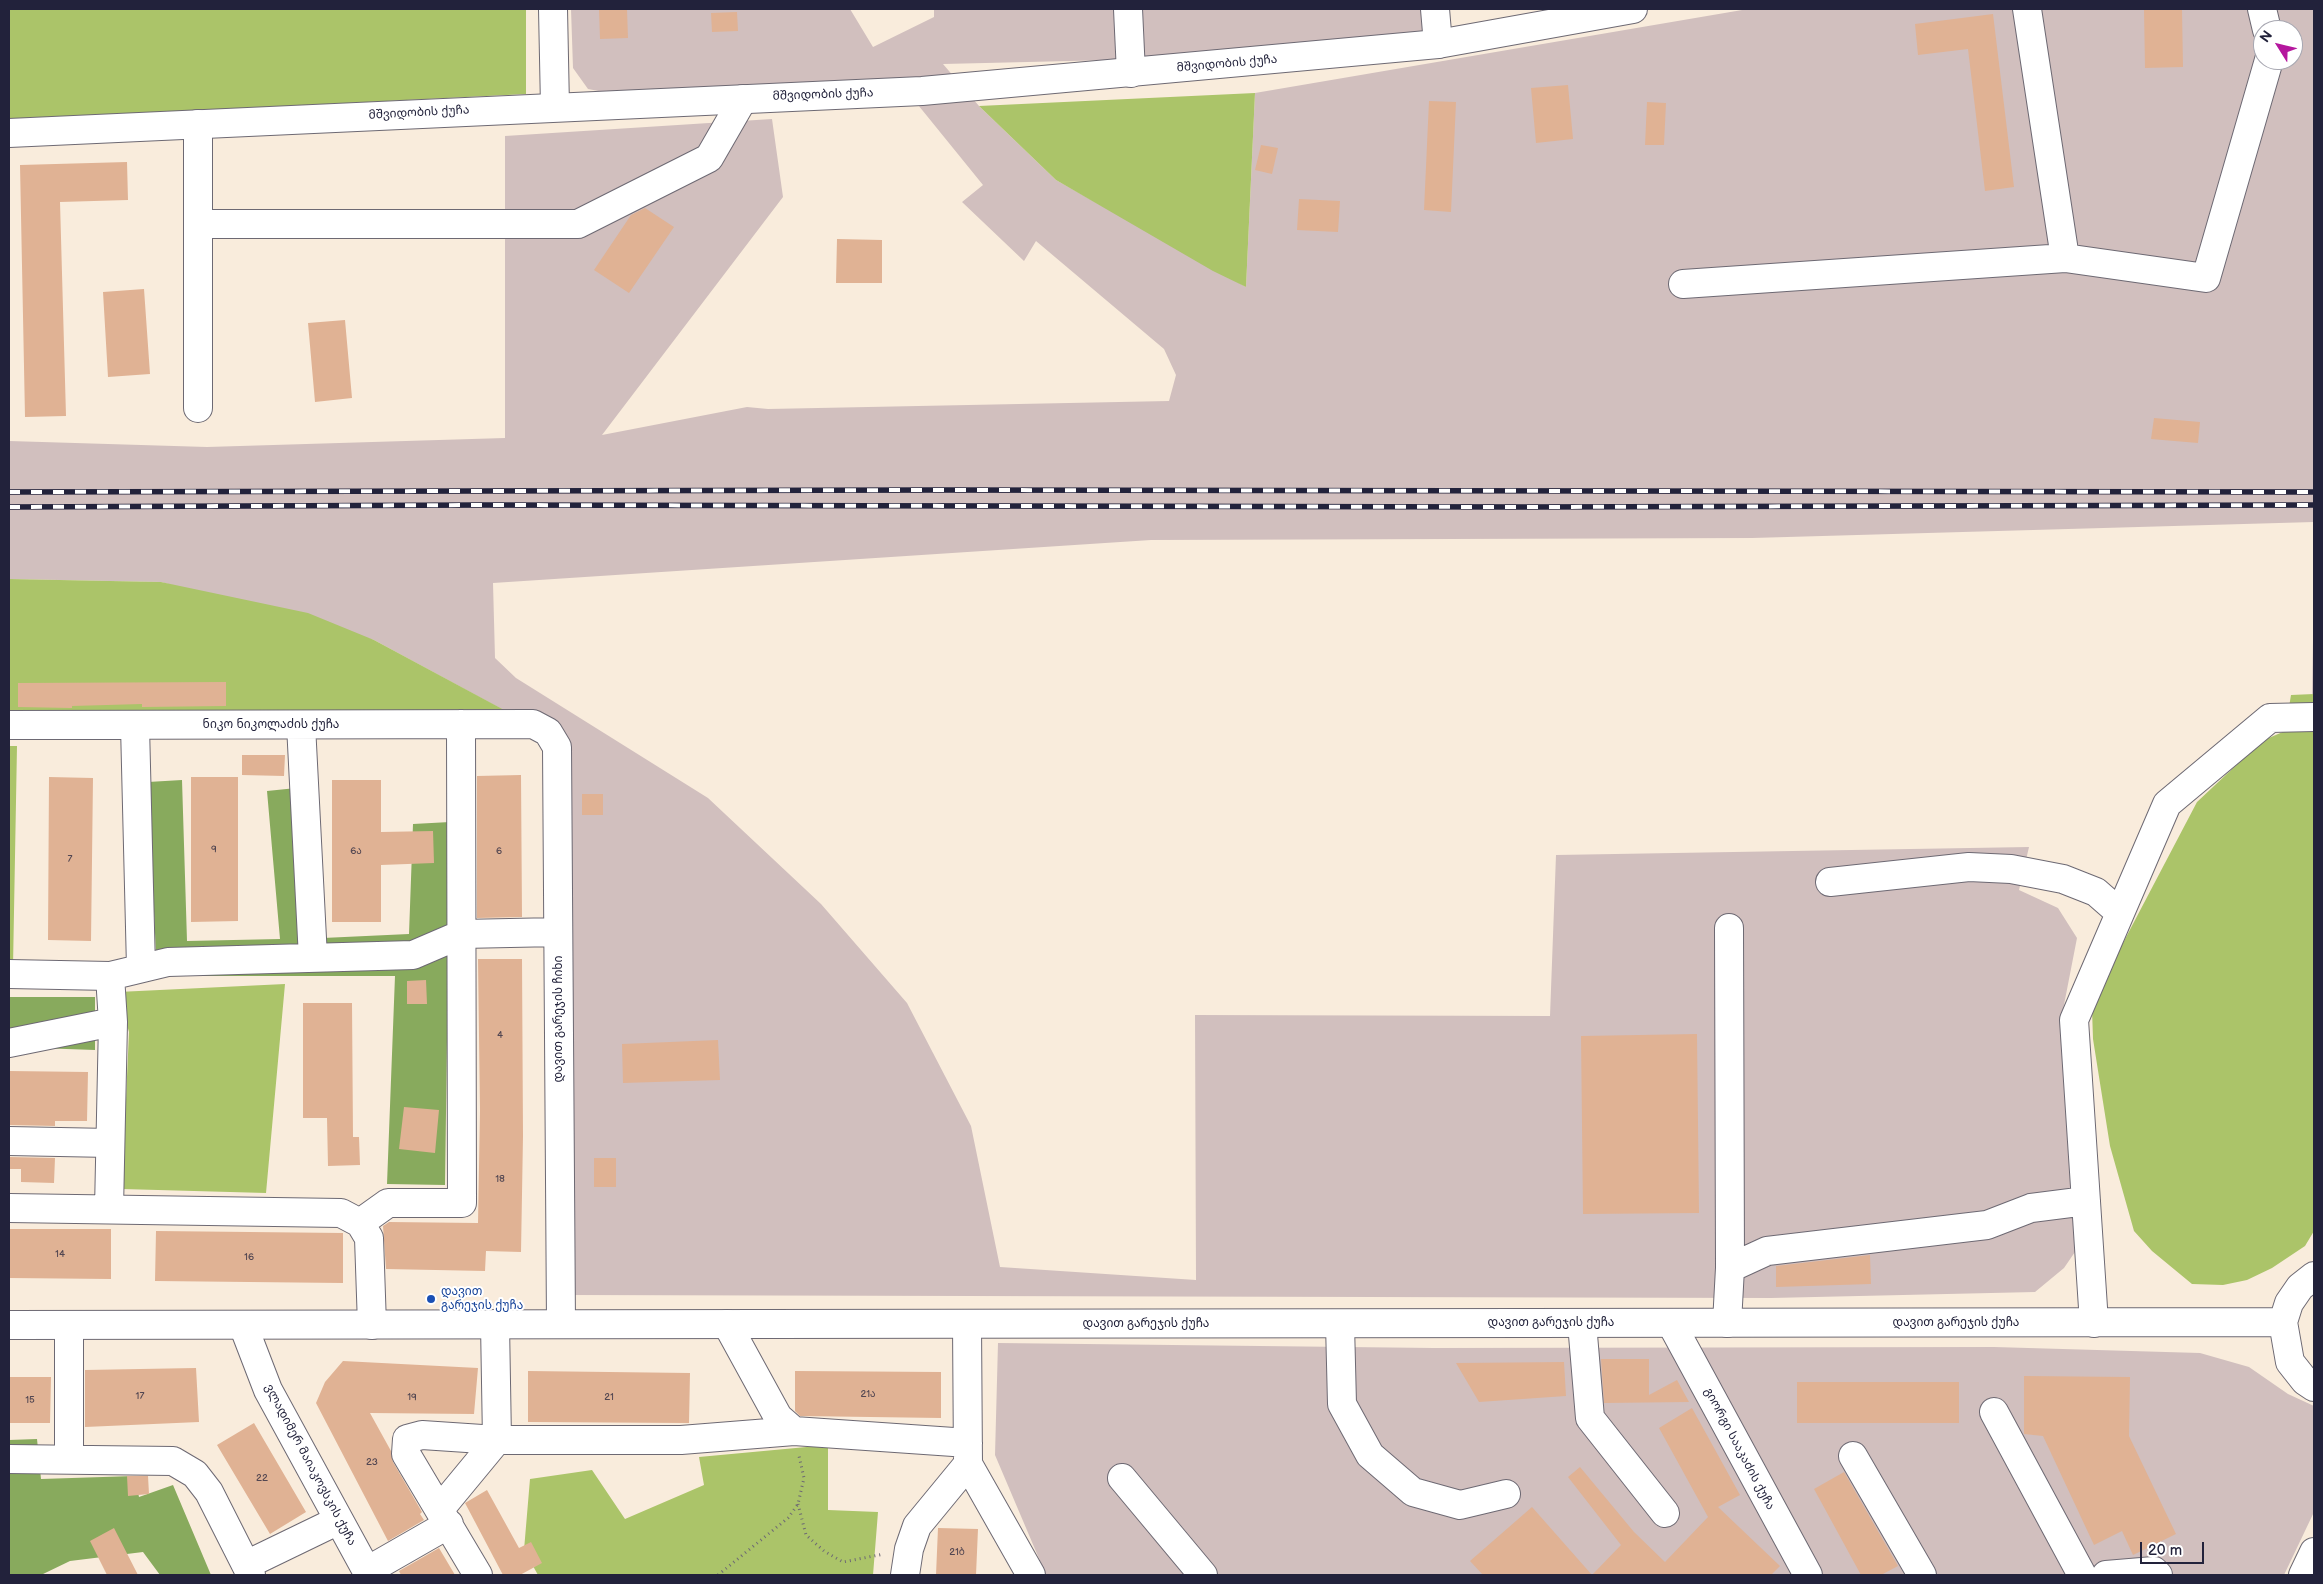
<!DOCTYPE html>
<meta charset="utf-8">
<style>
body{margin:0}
#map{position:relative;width:2323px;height:1584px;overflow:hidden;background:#f9ecdc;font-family:"Balsamiq Sans",sans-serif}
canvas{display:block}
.frame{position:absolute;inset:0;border:10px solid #22223b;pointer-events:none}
.north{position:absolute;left:2253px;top:20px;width:50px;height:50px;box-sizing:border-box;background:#fff;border:1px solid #a7a7b1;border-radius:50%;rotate:306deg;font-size:14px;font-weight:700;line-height:20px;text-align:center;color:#22223b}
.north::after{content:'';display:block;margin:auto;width:18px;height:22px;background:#b5179e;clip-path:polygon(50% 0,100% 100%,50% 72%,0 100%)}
.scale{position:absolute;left:2140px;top:1542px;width:64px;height:22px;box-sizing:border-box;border:2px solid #22223b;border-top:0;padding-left:6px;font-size:15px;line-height:18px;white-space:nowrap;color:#22223b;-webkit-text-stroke:4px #fff;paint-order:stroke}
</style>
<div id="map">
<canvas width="2323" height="1584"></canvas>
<div class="frame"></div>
<div class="north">N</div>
<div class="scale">20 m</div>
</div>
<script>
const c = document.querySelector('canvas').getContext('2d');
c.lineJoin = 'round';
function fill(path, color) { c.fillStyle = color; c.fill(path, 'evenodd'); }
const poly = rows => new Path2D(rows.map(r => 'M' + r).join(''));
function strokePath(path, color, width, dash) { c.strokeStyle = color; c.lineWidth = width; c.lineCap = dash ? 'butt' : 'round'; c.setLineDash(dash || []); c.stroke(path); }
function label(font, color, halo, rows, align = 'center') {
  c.font = font + ' "Balsamiq Sans","Noto Sans Georgian",sans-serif'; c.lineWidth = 4; c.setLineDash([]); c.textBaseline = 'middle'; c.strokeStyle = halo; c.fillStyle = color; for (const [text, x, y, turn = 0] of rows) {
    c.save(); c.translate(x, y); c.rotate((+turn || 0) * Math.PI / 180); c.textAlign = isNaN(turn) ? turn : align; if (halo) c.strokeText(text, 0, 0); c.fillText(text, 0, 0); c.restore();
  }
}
fill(poly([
 [571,9,850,9,873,47,934,17,934,9,1449,9,1450,31,1112,60,943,64,979,106,1056,180,1246,287,1255,93,1748,9,2314,9,2314,522,1752,538,1151,540,493,583,495,658,516,678,708,798,821,904,907,1003,971,1126,1000,1267,1196,1280,1195,1015,1550,1016,1556,855,2029,847,2019,890,2058,908,2077,938,2063,1010,2074,1186,2071,1203,2077,1249,2064,1268,2035,1292,1771,1298,571,1295,568,745,374,640,161,582,9,579,9,441,207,447,505,438,505,136,772,119,783,197,602,435,747,407,768,409,1169,401,1176,375,1164,349,1036,241,1024,261,962,202,983,185,897,79,609,93,588,89,573,68],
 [2263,30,2293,30,2293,60,2263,60],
 [2314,585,2314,694,2312,694],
 [998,1343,1434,1348,1994,1347,2200,1353,2249,1367,2288,1394,2314,1406,2314,1512,2284,1575,1046,1575,995,1455]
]), '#d1bfbe');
fill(poly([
 [9,9,526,9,526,94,9,120],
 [1255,93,1246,287,1213,271,1056,180,979,106],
 [9,579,161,582,308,613,374,640,519,718,9,719],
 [2314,694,2314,1231,2305,1246,2272,1268,2247,1280,2223,1285,2192,1284,2152,1251,2134,1231,2110,1146,2093,1039,2092,1009,2113,962,2197,802,2262,741,2285,731,2291,695],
 [9,746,17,746,13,967,9,967],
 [285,984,266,1193,122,1189,129,1032,118,992],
 [828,1445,828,1510,878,1512,873,1575,538,1575,524,1550,530,1479,592,1470,625,1519,704,1485,699,1457]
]), '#abc469');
fill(poly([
 [182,780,187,941,280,939,267,791,316,786,323,938,409,934,413,824,450,822,445,1185,387,1184,395,976,157,976,148,782],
 [9,997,95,997,95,1050,9,1047],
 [37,1439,41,1479,134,1476,139,1497,173,1485,211,1575,160,1575,143,1552,70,1561,41,1575,9,1575,9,1440]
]), '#88aa5d');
fill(poly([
 [599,9,627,9,628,38,600,39],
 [2144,9,2182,9,2183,67,2145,68],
 [737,12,738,31,712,32,711,13],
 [1993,14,2014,187,1985,191,1968,49,1918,55,1915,24],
 [1568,85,1573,139,1536,143,1531,88],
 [1429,101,1456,102,1451,212,1424,210],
 [1647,102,1666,103,1664,145,1645,145],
 [1261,145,1278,148,1272,174,1255,170],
 [127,162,128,200,60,202,66,416,25,417,20,165],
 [1299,199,1340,201,1338,232,1297,230],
 [645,208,674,227,629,293,594,270,631,215],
 [837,239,882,240,882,283,836,283],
 [144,289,150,374,108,377,103,292],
 [345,320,352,398,315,402,308,323],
 [2154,418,2200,422,2198,443,2151,439],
 [226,682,226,706,142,707,142,704,72,706,72,708,18,707,18,683],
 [242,755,285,755,284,776,242,775],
 [521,775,522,917,477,918,477,776],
 [49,777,93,778,91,941,48,940],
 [191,777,238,777,238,921,191,922],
 [332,780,381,780,381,832,433,831,434,863,381,865,381,922,332,922],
 [582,794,603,794,603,815,582,815],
 [478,959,522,959,523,1136,521,1252,486,1251,485,1271,386,1269,383,1226,389,1222,478,1223,480,1111],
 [426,980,427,1004,407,1004,407,981],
 [303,1003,352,1003,353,1137,359,1137,360,1165,328,1166,327,1118,303,1118],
 [1697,1034,1699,1213,1583,1214,1581,1036],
 [718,1040,720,1080,623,1083,622,1044],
 [9,1071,88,1072,87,1121,55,1121,55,1126,9,1125],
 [404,1107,439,1110,435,1153,399,1149],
 [9,1157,55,1158,54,1183,21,1182,21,1169,9,1169],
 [594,1158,616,1158,616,1187,594,1187],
 [9,1229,111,1229,111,1279,9,1278],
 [156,1231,343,1233,343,1283,155,1281],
 [1870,1255,1871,1284,1776,1287,1776,1266],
 [1601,1359,1649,1359,1649,1395,1677,1380,1689,1402,1604,1403],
 [343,1361,478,1368,474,1414,370,1413,391,1451,393,1462,422,1512,420,1514,424,1520,388,1541,316,1403,325,1382],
 [1564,1362,1566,1396,1479,1402,1456,1363],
 [196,1368,199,1422,85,1427,85,1370],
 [528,1371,690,1373,689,1423,528,1422],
 [795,1371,941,1372,941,1418,800,1416,795,1411],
 [2024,1376,2130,1377,2129,1436,2176,1534,2133,1555,2122,1531,2094,1545,2043,1436,2024,1434],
 [9,1377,51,1377,50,1423,9,1423],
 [1797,1382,1959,1382,1959,1423,1797,1423],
 [1692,1408,1740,1495,1718,1507,1780,1566,1771,1575,1483,1575,1470,1561,1532,1507,1592,1575,1621,1545,1568,1477,1580,1467,1634,1532,1665,1562,1708,1517,1659,1428],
 [254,1423,306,1512,270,1534,217,1445],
 [1844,1472,1898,1566,1881,1575,1861,1575,1814,1489],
 [127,1476,148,1476,149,1494,128,1496],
 [487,1490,519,1548,531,1542,542,1563,520,1575,503,1575,465,1503],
 [114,1528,138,1575,107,1575,90,1541],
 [938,1528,978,1529,976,1575,936,1575],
 [439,1548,455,1575,401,1575,399,1571]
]), '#e0b294');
const minor = poly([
 [553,9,555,107],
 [1128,9,1131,73],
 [1435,9,1438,44],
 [2027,9,2065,258,2206,278,2269,60],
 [2262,9,2267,30],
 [198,124,198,408],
 [198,224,578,224,709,158,743,99],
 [1683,284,2065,258],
 [9,725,533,724,548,732,557,747,561,1324],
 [301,725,313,958],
 [135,726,141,968],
 [1830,882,1969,867,2011,869,2063,879,2096,892,2120,913],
 [9,974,110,976,168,962,413,955,462,934,558,932],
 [9,1043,113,1022],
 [9,1141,110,1143],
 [9,1208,341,1213,360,1223,369,1238,372,1325],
 [109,1209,113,1022,110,976],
 [360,1223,388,1203,462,1203,461,724],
 [1730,1268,1767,1251,1987,1225,2031,1208,2086,1201],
 [1582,1323,1590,1418,1665,1513],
 [1671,1323,1808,1575],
 [1727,1323,1730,1268,1729,928],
 [2094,1323,2074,1020,2167,804,2270,718,2314,717],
 [727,1324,778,1417,794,1431,968,1443],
 [967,1324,968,1464,1031,1575],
 [1340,1324,1342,1404,1370,1455,1413,1492,1460,1505,1506,1494],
 [69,1325,69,1459],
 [243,1325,268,1390,369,1575],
 [1994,1412,2082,1575],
 [1853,1456,1922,1575],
 [9,1459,173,1461,195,1474,209,1492,251,1575],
 [1122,1478,1203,1575],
 [440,1509,497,1440,681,1440,794,1431],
 [246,1565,339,1520],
 [367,1571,449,1524],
 [478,1575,406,1454,407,1439,422,1435,497,1440,495,1324],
 [905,1575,909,1549,917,1526,968,1464],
 [2106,1575,2154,1571,2158,1575],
 [2303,1575,2314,1552]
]);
const major = poly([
 [9,133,922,91,1438,44,1633,9],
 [2314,1276,2300,1287,2289,1303,2283,1322,2290,1362,2305,1381,2314,1387],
 [9,1325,2283,1322]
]);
strokePath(minor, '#6d6973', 30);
strokePath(major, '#6d6973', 30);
strokePath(poly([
 [798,1504,806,1535,824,1551,843,1562,884,1554],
 [718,1575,788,1518,798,1504,804,1478,799,1456]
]), '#6d6973', 3, [1, 4]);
strokePath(minor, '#fff', 28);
strokePath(major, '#fff', 28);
const rail = poly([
 [9,492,937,490,2314,492],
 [9,507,482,505,1524,507,2314,505]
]);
strokePath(rail, '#22223b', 5.5);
strokePath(rail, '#fff', 4, [11]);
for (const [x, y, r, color] of [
 [431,1299,5,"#1a4fb4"]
]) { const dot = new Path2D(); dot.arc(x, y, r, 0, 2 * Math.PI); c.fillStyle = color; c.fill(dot); strokePath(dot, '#fff', 2); }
label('10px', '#524651', null, [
 ["9",214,849],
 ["6ა",356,851],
 ["6",499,851],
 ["7",70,859],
 ["4",500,1035],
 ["18",500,1179],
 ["14",60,1254],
 ["16",249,1257],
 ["21ა",868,1394],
 ["17",140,1396],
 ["19",412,1397],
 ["21",609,1397],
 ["15",30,1400],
 ["23",372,1462],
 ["22",262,1478],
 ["21ბ",957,1552]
]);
label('12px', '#22223b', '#fff', [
 ["მშვიდობის ქუჩა",1227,64,-5],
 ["მშვიდობის ქუჩა",823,95,-2],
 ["მშვიდობის ქუჩა",419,113,-3],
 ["ნიკო ნიკოლაძის ქუჩა",271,725],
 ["დავით გარეჯის ჩიხი",559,1019,-90],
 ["დავით გარეჯის ქუჩა",1551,1323],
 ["დავით გარეჯის ქუჩა",1956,1323],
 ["დავით გარეჯის ქუჩა",1146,1324],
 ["გიორგი სააკაძის ქუჩა",1739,1449,62],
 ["ვლადიმერ მაიაკოვსკის ქუჩა",310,1465,62]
]);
label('12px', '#164399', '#fff', [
 ["დავით",441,1292],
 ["გარეჯის ქუჩა",441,1306]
], 'left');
</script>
